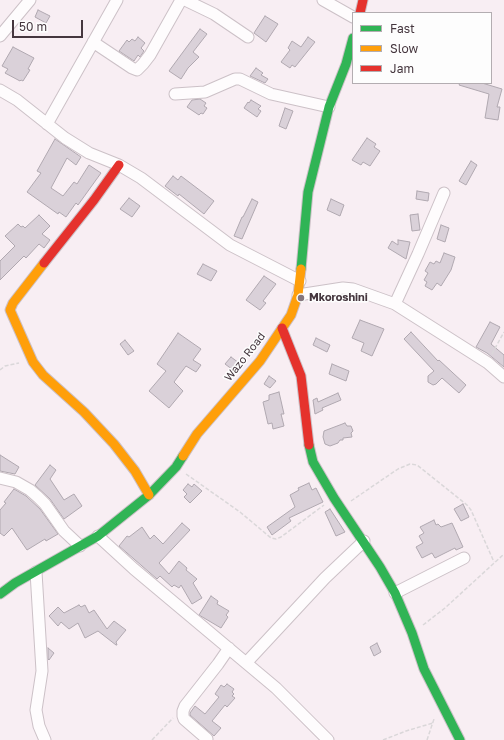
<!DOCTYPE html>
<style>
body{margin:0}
#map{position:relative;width:504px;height:740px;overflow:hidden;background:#f8eef3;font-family:"Golos Text",sans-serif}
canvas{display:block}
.legend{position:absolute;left:352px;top:12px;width:140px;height:72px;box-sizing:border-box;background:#fdfdfd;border:1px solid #b3adb1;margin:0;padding:5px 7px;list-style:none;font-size:12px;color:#45363e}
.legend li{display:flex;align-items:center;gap:8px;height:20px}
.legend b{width:20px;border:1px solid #b3adb1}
.scale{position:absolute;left:12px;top:20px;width:71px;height:18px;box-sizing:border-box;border:2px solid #45363e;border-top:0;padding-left:5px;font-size:12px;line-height:14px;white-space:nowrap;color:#45363e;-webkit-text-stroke:3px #fdfdfd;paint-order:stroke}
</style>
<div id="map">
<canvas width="504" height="740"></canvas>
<ul class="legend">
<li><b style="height:5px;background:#30b455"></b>Fast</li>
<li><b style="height:5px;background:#ff9f0a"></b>Slow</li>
<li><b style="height:5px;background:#e5322d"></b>Jam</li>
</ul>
<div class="scale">50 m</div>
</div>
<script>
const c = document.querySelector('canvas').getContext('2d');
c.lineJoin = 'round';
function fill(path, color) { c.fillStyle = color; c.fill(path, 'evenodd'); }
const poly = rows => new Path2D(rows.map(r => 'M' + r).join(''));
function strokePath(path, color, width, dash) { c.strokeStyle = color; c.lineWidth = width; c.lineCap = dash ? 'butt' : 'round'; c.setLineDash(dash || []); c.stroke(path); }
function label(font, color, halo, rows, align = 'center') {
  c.font = font + ' "Golos Text",sans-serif'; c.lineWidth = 3; c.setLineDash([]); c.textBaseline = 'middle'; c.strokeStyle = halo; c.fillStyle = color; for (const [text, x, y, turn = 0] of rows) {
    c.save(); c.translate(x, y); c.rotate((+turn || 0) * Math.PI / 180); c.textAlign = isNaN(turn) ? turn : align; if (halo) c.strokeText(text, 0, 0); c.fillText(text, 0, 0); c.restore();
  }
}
const building = poly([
 [38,10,50,16,46,23,35,17,38,10],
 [265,16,278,24,266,42,254,33,265,16],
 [200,29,207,34,193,52,199,57,188,68,181,79,169,71,200,29],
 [138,37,145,43,141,48,144,51,140,57,138,55,134,61,119,51,127,40,129,42,132,39,135,41,138,37],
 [308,37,315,42,295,67,292,65,290,68,281,62,290,50,288,48,292,41,301,47,308,37],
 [13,47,34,58,28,69,30,70,23,81,21,80,20,81,5,73,8,69,2,66,13,47],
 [256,68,263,73,261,75,268,79,265,83,250,76,256,68],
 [460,83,482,83,502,89,497,107,500,107,498,120,485,118,489,94,459,85,460,83],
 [200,99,206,103,204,106,207,108,203,114,201,113,199,115,187,107,192,100,200,99],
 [251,100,261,106,258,109,261,111,257,117,244,108,248,102,249,103,251,100],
 [285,108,293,111,286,129,279,126,285,108],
 [367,138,376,144,374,147,380,151,370,166,363,162,361,165,352,160,367,138],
 [55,139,81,157,76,165,67,158,51,188,63,196,74,182,77,184,89,165,101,173,78,205,76,203,66,217,59,212,58,214,27,192,41,173,37,171,55,139],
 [471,161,477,165,466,185,459,181,471,161],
 [173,176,178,180,181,176,214,201,204,214,179,194,178,196,165,186,173,176],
 [417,191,429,193,428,201,416,199,417,191],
 [129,198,140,206,132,217,120,209,129,198],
 [252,199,258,202,242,239,234,236,242,217,243,217,252,199],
 [331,199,344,205,340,216,327,210,331,199],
 [418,214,420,230,412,231,410,215,418,214],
 [39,215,50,226,42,234,50,240,44,248,39,244,26,258,24,256,0,280,0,261,15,246,5,236,18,224,21,227,23,226,25,228,39,215],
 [441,225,449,228,445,242,437,239,441,225],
 [398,240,410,242,406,259,388,248,392,241,398,245,398,240],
 [444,253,455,257,451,270,441,286,437,283,432,290,425,286,427,282,424,280,428,273,425,271,430,262,434,264,436,261,440,263,444,253],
 [203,264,217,271,211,281,197,274,203,264],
 [264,276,276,284,263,301,266,303,260,310,246,300,264,276],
 [360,320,384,329,372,356,361,351,364,343,352,338,360,320],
 [490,322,500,327,491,344,504,355,504,367,487,353,476,347,490,322],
 [411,332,438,361,439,360,466,385,459,393,442,378,436,384,433,385,428,382,428,376,434,371,404,339,411,332],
 [178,333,201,349,193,360,201,365,196,372,186,366,174,382,183,391,169,408,149,391,166,371,157,364,178,333],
 [316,338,330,345,327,352,313,345,316,338],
 [125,340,134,351,128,355,120,344,125,340],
 [231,357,239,363,233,370,225,364,231,357],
 [332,364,349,371,346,381,329,374,332,364],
 [269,376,276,381,270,388,264,384,269,376],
 [279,392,284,414,281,414,284,426,273,429,272,423,268,424,263,402,269,400,269,395,279,392],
 [338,393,341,400,322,408,323,410,315,414,313,400,317,398,318,402,338,393],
 [345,423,347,426,351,426,353,431,351,433,352,437,343,438,343,440,340,440,338,443,330,446,325,444,323,437,324,431,345,423],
 [0,455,19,467,15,474,0,471,0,455],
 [50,465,56,470,50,479,64,500,74,494,82,506,64,519,50,499,35,485,50,465],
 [309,483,312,490,316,488,323,502,289,518,291,521,272,535,267,527,295,507,290,495,299,490,298,488,309,483],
 [188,484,192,487,194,484,202,491,190,503,184,497,187,494,183,490,188,484],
 [14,489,26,496,40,509,58,534,46,541,45,539,27,550,12,528,4,536,0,533,0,510,6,503,4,502,14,489],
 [463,504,469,517,461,521,454,509,463,504],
 [330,509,345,532,336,536,325,512,330,509],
 [434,520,436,525,438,524,441,527,452,523,463,547,456,550,455,548,435,558,432,553,422,558,416,547,423,543,419,536,424,533,420,527,434,520],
 [182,523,190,530,159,563,169,574,179,561,187,568,186,570,197,579,193,583,202,598,192,604,181,585,179,588,174,585,172,587,160,576,157,579,119,546,127,536,129,537,142,527,150,539,154,535,163,544,182,523],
 [211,596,218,601,217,604,229,611,226,615,228,617,221,628,199,615,211,596],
 [79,605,81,607,85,605,89,613,94,610,107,629,114,621,126,630,116,642,117,645,116,645,98,631,85,638,78,623,69,629,61,622,58,626,49,616,58,607,64,613,79,605],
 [377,643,381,652,374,656,370,647,377,643],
 [48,648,54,653,49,660,48,659,48,648],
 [227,684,234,689,232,692,234,694,232,696,235,698,227,707,225,705,212,721,221,728,214,736,190,715,190,713,195,706,205,714,219,697,215,694,221,685,224,687,227,684]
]);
fill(building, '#dad1d9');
strokePath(building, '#b0a8b0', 1);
const street = poly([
 [185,0,214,14,248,37],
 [323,0,353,17],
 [0,36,30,0],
 [93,42,132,68,137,70,143,64,150,55,181,0],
 [0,90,17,100,65,138,89,153,119,165,141,178,230,245,300,281],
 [175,94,205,92,235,79,240,79,271,94,329,107],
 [47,124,117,0],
 [298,295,343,288,353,289,395,304,488,363,504,377],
 [395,304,418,254,444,193],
 [0,478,16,482,30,490,38,497,45,504,64,531,80,546],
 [98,536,134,569,276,688,328,740],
 [36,572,42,671,36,710,39,726,45,740],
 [395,593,464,558],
 [246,663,325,578,364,541],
 [207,739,184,719,183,716,183,711,185,706,218,664,229,648]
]);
const fast = poly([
 [301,269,308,192,329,107,346,64,353,38],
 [309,445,313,462,334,498,380,567,395,593,412,633,424,669,460,740],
 [0,594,15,583,98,536,149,495,176,467,183,456]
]);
const slow = poly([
 [44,263,13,303,10,310,33,362,43,375,84,412,114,444,135,471,149,495],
 [183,456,197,434,260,361,291,315,298,295,301,269]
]);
const jam = poly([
 [360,13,363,0],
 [44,263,94,200,119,165],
 [282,328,301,376,309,445]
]);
strokePath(street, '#ccc1c7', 13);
strokePath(fast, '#ccc1c7', 11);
strokePath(slow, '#ccc1c7', 11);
strokePath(jam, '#ccc1c7', 11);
strokePath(poly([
 [492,354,504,332],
 [0,370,5,366,19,363],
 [186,474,240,512,271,538,276,539,281,537,324,505],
 [351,501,398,469,410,464,417,465,467,505,471,510,494,562],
 [423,625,445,608,504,554],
 [152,740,173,718],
 [383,740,406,731,433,723],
 [427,740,434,719]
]), '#dad7d9', 1.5, [4, 2]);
strokePath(street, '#fefcfd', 11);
strokePath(fast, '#30b455', 9);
strokePath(slow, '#ff9f0a', 9);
strokePath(jam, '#e5322d', 9);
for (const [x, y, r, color] of [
 [301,298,4,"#84767d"]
]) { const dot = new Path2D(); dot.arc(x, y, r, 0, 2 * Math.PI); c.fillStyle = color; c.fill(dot); strokePath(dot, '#fdfdfd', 1.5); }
label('bold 11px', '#45363e', '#fdfdfd', [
 ["Mkoroshini",309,298]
], 'left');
label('11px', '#45363e', '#fdfdfd', [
 ["Wazo Road",245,357,-52]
]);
</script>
